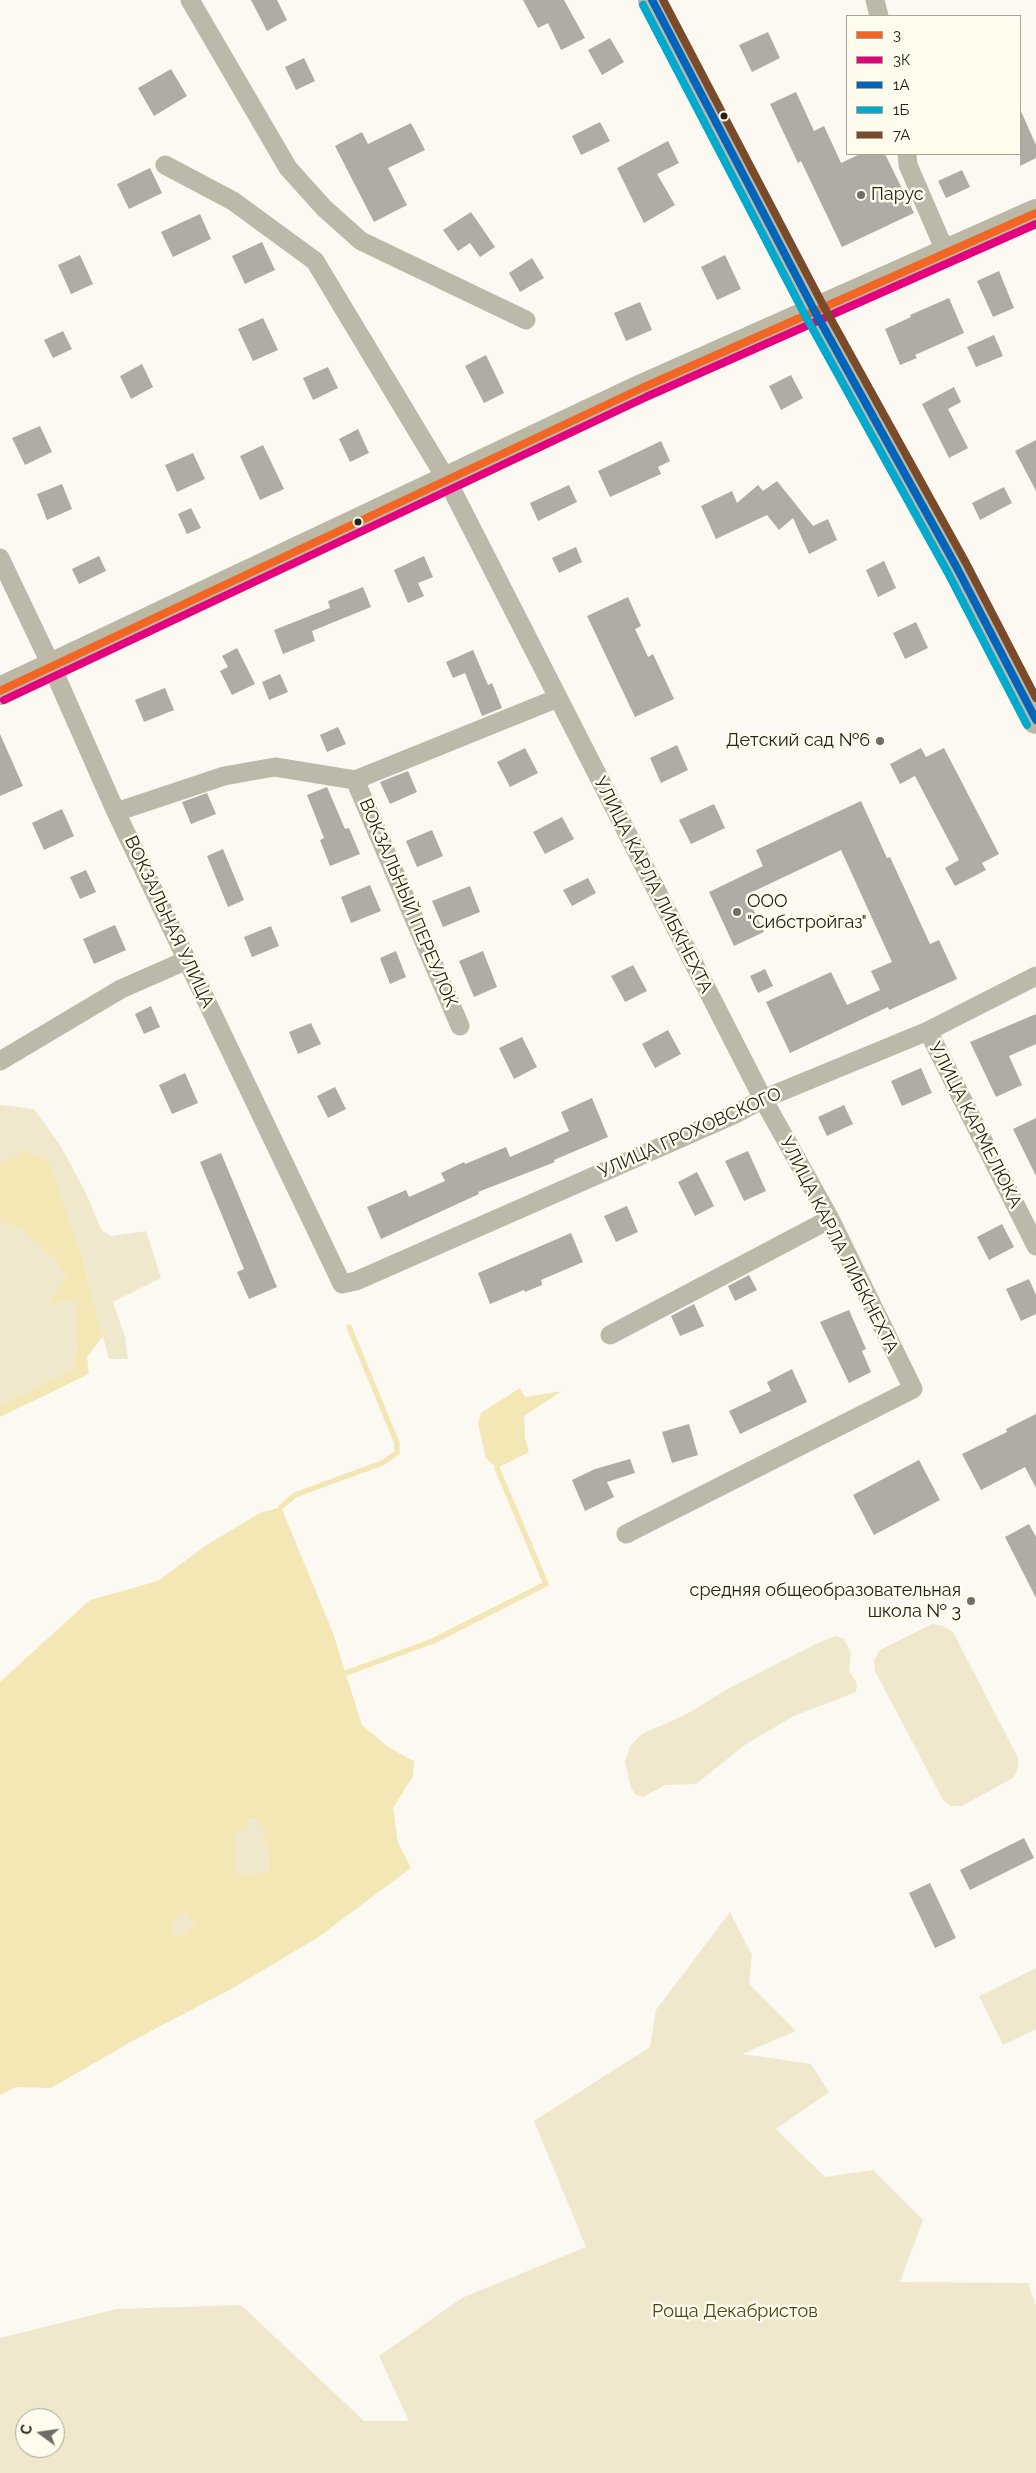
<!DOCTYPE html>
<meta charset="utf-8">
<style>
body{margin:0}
#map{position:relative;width:1036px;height:2473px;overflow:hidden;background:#fbf9f1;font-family:Raleway,sans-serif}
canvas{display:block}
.legend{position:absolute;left:846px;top:15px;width:175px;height:140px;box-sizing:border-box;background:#fffbed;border:1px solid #a7a498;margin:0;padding:6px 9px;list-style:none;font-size:15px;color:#242219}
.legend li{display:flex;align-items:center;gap:10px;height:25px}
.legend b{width:25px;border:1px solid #a7a498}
.north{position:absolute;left:15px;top:2408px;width:50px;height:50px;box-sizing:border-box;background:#fffbed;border:1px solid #a7a498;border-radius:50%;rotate:284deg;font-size:14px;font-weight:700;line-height:20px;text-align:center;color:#242219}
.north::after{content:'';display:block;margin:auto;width:18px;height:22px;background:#6f6d65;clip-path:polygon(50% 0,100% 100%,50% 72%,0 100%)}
</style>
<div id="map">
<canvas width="1036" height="2473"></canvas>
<ul class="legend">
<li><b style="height:6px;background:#f26522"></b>3</li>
<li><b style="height:6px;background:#e5007d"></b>3К</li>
<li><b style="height:6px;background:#0065bd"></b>1А</li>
<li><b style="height:6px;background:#00a9ce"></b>1Б</li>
<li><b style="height:6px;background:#7a4b2a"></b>7А</li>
</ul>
<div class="north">С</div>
</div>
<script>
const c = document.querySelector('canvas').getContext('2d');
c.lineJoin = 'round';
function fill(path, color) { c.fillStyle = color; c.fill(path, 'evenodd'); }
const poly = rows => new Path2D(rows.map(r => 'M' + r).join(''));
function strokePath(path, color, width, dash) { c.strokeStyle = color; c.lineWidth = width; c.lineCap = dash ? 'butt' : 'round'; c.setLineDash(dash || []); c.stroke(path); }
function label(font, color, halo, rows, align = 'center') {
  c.font = font + ' Raleway,sans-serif'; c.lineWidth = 5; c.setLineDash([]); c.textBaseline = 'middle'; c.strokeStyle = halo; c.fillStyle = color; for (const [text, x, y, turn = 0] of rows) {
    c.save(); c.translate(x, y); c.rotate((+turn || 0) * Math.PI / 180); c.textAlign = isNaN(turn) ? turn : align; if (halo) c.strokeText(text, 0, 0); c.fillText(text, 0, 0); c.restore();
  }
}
fill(poly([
 [0,1105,34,1109,60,1145,86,1193,102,1231,112,1236,146,1231,161,1278,113,1302,125,1337,128,1359,109,1359,83,1260,25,1150,0,1163],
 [0,1222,21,1229,55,1260,66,1276,49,1306,77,1297,77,1344,73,1369,0,1406],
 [932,1624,944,1626,953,1632,1018,1758,1018,1769,1013,1778,962,1806,951,1806,943,1800,875,1671,874,1660,880,1650],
 [836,1636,844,1639,851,1654,849,1670,857,1684,856,1692,794,1716,746,1744,696,1784,665,1785,643,1797,636,1795,631,1788,625,1762,630,1746,642,1734,685,1715,731,1687,820,1642],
 [256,1817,266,1831,263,1840,268,1850,269,1872,235,1875,235,1830],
 [185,1912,194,1924,187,1934,175,1936,171,1933,173,1921],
 [730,1912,752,1955,749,1984,796,2031,742,2054,811,2064,829,2092,776,2129,825,2177,873,2170,923,2220,900,2282,1028,2283,1036,2305,1036,2473,0,2473,0,2338,117,2309,241,2305,364,2421,409,2421,379,2356,462,2298,586,2247,534,2121,650,2047,656,2010],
 [25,2418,55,2418,55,2448,25,2448],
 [1036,1968,1036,2029,1003,2045,979,1996]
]), '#f0e8cc');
fill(poly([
 [25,1150,49,1162,83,1260,103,1336,87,1357,89,1374,0,1417,0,1406,73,1369,77,1344,77,1298,48,1306,66,1276,55,1260,21,1229,0,1222,0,1163],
 [520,1388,525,1397,562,1391,524,1416,525,1438,529,1452,497,1468,486,1458,478,1424,481,1413],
 [281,1507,333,1633,362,1725,388,1747,414,1761,413,1776,393,1808,398,1843,411,1868,317,1938,233,1988,134,2040,51,2088,16,2087,0,2095,0,1682,90,1600,158,1581,205,1546,260,1513],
 [256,1818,265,1831,263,1840,268,1850,269,1872,235,1875,235,1831,243,1833,249,1826,248,1821],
 [185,1912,194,1924,187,1934,175,1936,171,1933,173,1921]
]), '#f4e7b6');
strokePath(poly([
 [281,1507,295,1495,382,1463,397,1453,397,1443,349,1327],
 [346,1673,433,1641,546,1584,497,1468]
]), '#f4e7b6', 5.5);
fill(poly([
 [251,0,277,0,287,20,267,31],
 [523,0,564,0,585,38,561,50,548,23,538,28],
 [768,32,780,58,752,72,739,45],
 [610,38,624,62,602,75,588,50],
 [304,58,315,81,296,90,285,67],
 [171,69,187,96,154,116,138,88],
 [796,92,814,131,824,126,841,163,860,154,885,154,914,213,842,247,801,161,798,163,770,104],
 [1020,109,1036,145,1036,158,1020,166],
 [600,122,610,141,581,155,572,136],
 [411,123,425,150,388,168,407,205,374,222,335,146,362,132,368,144],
 [668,141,679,163,657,174,675,205,644,223,617,168],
 [150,168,162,193,129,209,117,184],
 [962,170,970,187,946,198,938,181],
 [471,212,495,247,480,257,470,243,458,251,443,230],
 [200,214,211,239,173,257,161,232],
 [262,242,275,270,245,284,232,256],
 [80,255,93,284,71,294,58,265],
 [725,255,741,289,717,300,701,267],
 [532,258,544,278,520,292,509,273],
 [999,271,1014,308,993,317,977,281],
 [949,298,964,333,915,355,917,358,900,365,885,329,911,317,910,315],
 [640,302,652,330,626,341,614,313],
 [263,318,278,350,253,361,238,329],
 [63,331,72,349,53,358,44,340],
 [994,335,1003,356,976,367,967,347],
 [486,355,504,393,484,403,465,366],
 [142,364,153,387,131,399,120,376],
 [328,367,338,388,313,400,303,378],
 [791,375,803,398,781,410,769,386],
 [954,387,961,402,948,409,968,448,949,458,922,404],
 [40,426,52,452,25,465,12,438],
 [358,429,369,453,350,462,339,439],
 [1036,440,1036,491,1015,451],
 [661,441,670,461,658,467,661,474,610,497,598,471],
 [263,445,284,489,260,500,240,456],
 [193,453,205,479,177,492,165,465],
 [777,481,813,526,828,519,837,540,809,554,793,518,779,530,767,515,716,539,701,506,732,491,737,503,758,485,763,491],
 [62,484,72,509,47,520,37,494],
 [569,485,577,502,538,521,530,503],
 [1004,487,1012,503,980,520,972,503],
 [191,508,201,528,187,534,178,514],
 [576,547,582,562,559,573,552,558],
 [99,556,106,571,79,584,72,569],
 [424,556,433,577,418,583,424,596,408,603,394,570],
 [884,561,896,588,878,597,866,570],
 [363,587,371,607,312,631,315,641,283,654,274,630,330,608,328,601],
 [628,597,641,626,635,629,648,657,653,654,674,699,635,717,587,616],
 [916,622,928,648,905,659,893,633],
 [237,648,255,684,232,695,220,671,228,667,222,656],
 [473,650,488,685,492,683,502,708,482,716,465,673,453,678,446,662],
 [280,674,288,692,269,700,262,682],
 [165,688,174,710,144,722,135,700],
 [338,727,346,744,327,752,320,735],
 [0,734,23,786,0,796],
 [677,745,688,770,661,783,650,758],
 [525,748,538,773,510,787,497,762],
 [921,748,926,757,944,748,999,854,982,863,986,870,955,886,945,868,959,860,915,776,900,784,890,764],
 [408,771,417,792,390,804,380,782],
 [327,787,345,829,349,828,360,854,330,866,320,840,324,838,307,795],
 [207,793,216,814,191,824,182,802],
 [861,801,887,858,890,857,930,944,939,940,957,979,889,1010,888,1007,790,1053,766,1002,831,972,847,1005,880,990,871,971,892,962,841,850,746,895,764,932,734,946,709,892,763,866,756,850],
 [714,804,725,828,691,844,679,820],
 [62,809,74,836,44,850,32,823],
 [562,817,574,839,545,854,533,832],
 [432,830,443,856,417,867,406,841],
 [223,849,244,900,228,907,207,856],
 [86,870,96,892,80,899,70,877],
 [588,878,596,893,572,906,563,890],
 [370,885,381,911,351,923,341,897],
 [470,886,480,912,443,927,432,901],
 [115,925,126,950,94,964,83,939],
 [271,926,279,946,252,957,244,937],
 [396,951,406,977,390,984,380,958],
 [483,951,497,987,474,997,459,961],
 [633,965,647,991,625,1002,611,976],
 [765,969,773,986,758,993,750,976],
 [151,1006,160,1027,144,1034,135,1014],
 [1036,1014,1036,1044,1009,1056,1022,1085,996,1097,970,1042],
 [311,1023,321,1044,298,1054,289,1032],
 [668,1030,681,1054,655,1068,642,1044],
 [522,1037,537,1067,514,1079,499,1048],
 [921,1068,932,1093,902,1106,891,1081],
 [185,1073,198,1103,172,1114,159,1085],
 [335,1087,346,1109,328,1118,317,1096],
 [592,1098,608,1137,554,1160,555,1162,478,1192,479,1194,381,1239,367,1207,406,1190,409,1197,445,1181,441,1173,464,1162,465,1164,506,1147,510,1157,569,1131,561,1112],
 [844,1105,853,1124,827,1136,818,1117],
 [1036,1118,1036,1176,1013,1129],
 [748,1151,766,1191,744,1201,725,1161],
 [221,1153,277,1287,249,1299,237,1272,244,1269,200,1162],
 [697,1172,714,1206,695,1216,678,1182],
 [627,1206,638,1232,616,1242,604,1216],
 [1002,1224,1014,1247,989,1260,977,1237],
 [571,1233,583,1262,541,1280,542,1285,525,1292,524,1290,490,1304,478,1273],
 [749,1275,757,1290,735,1301,728,1286],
 [1029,1279,1036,1295,1036,1314,1021,1321,1006,1289],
 [694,1304,704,1326,680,1336,671,1316],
 [849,1310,866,1349,862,1351,871,1372,849,1383,820,1322],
 [792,1369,807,1402,740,1434,729,1411,771,1391,767,1382],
 [1036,1414,1036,1488,1025,1467,981,1490,962,1454,1007,1432,1006,1429],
 [689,1424,698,1455,672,1463,662,1432],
 [630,1459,635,1473,607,1482,614,1497,585,1511,572,1480,595,1469],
 [919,1460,940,1500,874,1535,853,1495],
 [1029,1524,1036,1537,1036,1598,1005,1537],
 [1024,1838,1034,1858,970,1890,960,1870],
 [930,1883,956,1938,935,1948,909,1893]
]), '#aeaca4');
strokePath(poly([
 [190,0,288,168,324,208,361,241,526,320],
 [875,0,879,16],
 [907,154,908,165,946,253],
 [165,165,233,201,315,261,448,482,763,1099,830,1219,913,1389,626,1534],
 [0,558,52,667,116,812,342,1284,356,1281,733,1115,763,1099,928,1031,1036,976],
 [355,780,460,1026],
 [116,812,224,776,275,767,355,780,558,698],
 [928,1031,1036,1246],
 [0,1061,121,989,187,960],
 [610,1335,830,1219]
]), '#bdb9aa', 19);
strokePath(poly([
 [652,0,814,310,957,568,1036,720],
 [0,691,642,388,1036,213]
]), '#bbb8a6', 28);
strokePath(poly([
 [0,691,642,388,1036,213]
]), '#f26522', 8);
strokePath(poly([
 [4,700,646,397,1036,224]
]), '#e5007d', 8);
strokePath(poly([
 [652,0,814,310,957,568,1036,720]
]), '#0065bd', 8);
strokePath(poly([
 [643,5,805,315,948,573,1027,725]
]), '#00a9ce', 8);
strokePath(poly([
 [663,0,823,305,966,563,1036,698]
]), '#7a4b2a', 8);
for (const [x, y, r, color] of [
 [724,116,4.5,"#242219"],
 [861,195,5,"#6f6d65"],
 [358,522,4.5,"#242219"],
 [880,741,5,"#6f6d65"],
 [737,912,5,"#6f6d65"],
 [971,1601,5,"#6f6d65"]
]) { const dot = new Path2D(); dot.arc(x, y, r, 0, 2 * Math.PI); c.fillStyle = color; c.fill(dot); strokePath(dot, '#fffbed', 2); }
label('18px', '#242219', '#fffbed', [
 ["Парус",871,195],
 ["Детский сад №6",870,741,"right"],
 ["ООО",747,902],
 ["\"Сибстройгаз\"",747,923],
 ["средняя общеобразовательная",961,1591,"right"],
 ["школа № 3",961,1612,"right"]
], 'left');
label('18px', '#242219', '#fffbed', [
 ["УЛИЦА КАРЛА ЛИБКНЕХТА",653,885,63],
 ["ВОКЗАЛЬНЫЙ ПЕРЕУЛОК",408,903,67],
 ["ВОКЗАЛЬНАЯ УЛИЦА",169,922,65],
 ["УЛИЦА КАРМЕЛЮКА",975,1125,63],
 ["УЛИЦА ГРОХОВСКОГО",690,1133,-24],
 ["УЛИЦА КАРЛА ЛИБКНЕХТА",839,1245,63]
]);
label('18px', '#50430f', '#fffbed', [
 ["Роща Декабристов",735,2312]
]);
</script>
